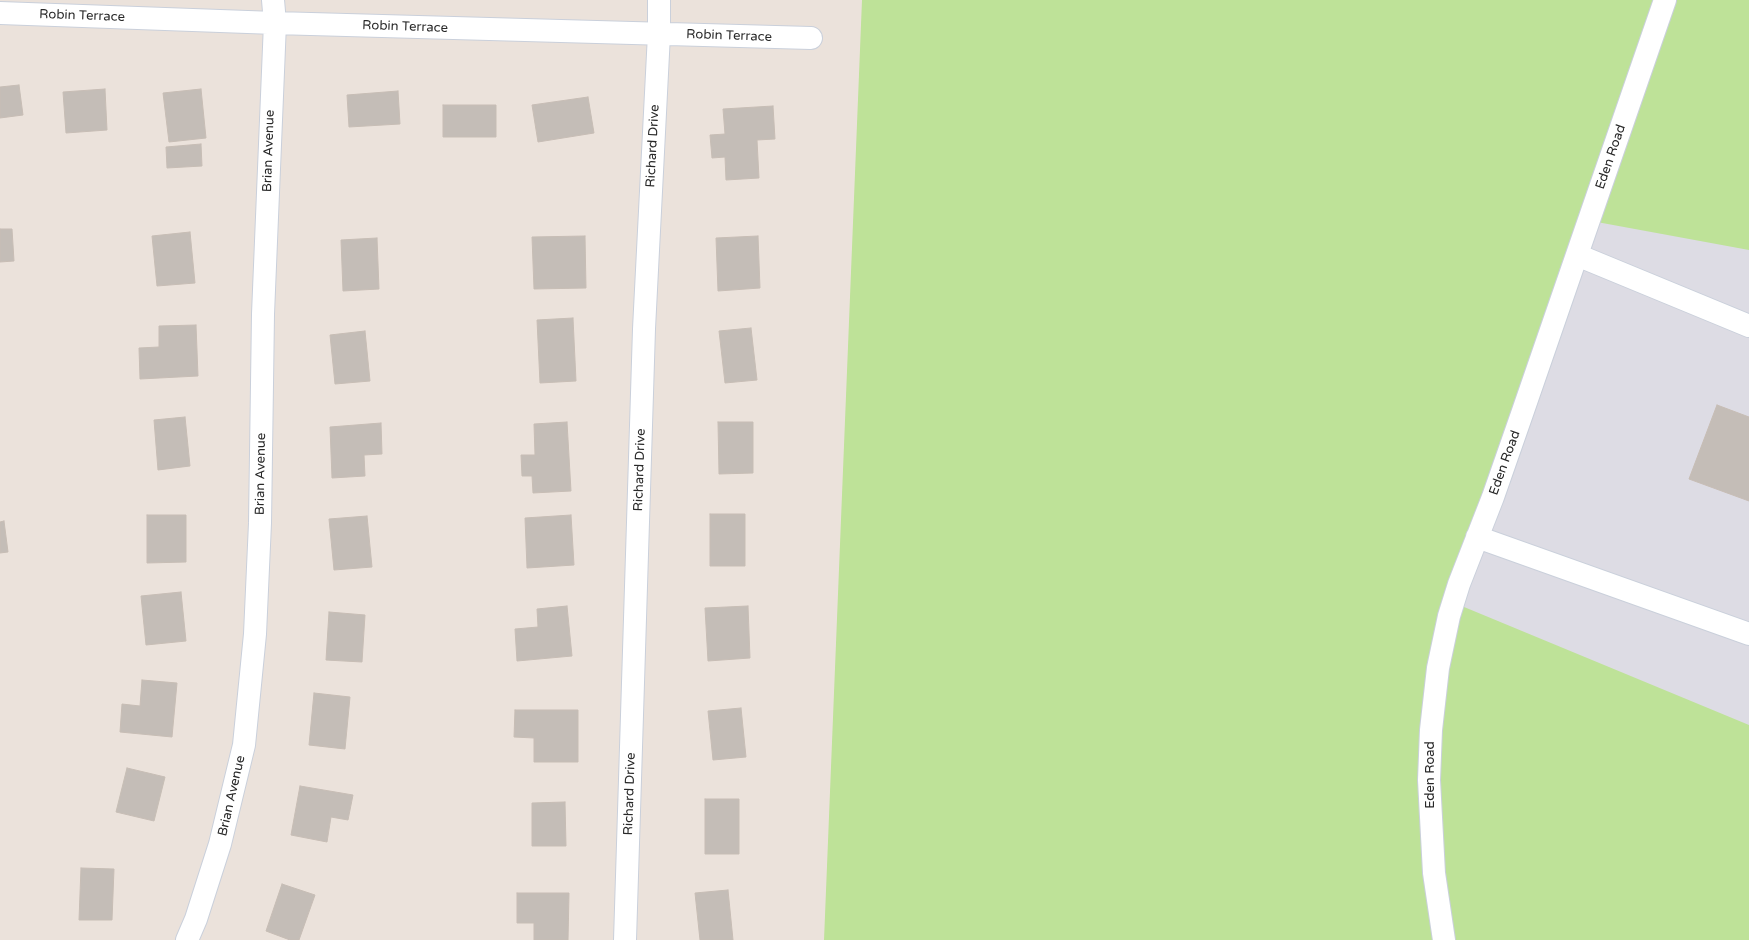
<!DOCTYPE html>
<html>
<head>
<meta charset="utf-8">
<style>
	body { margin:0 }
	canvas { display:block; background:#ebe2db }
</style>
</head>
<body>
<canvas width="1749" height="940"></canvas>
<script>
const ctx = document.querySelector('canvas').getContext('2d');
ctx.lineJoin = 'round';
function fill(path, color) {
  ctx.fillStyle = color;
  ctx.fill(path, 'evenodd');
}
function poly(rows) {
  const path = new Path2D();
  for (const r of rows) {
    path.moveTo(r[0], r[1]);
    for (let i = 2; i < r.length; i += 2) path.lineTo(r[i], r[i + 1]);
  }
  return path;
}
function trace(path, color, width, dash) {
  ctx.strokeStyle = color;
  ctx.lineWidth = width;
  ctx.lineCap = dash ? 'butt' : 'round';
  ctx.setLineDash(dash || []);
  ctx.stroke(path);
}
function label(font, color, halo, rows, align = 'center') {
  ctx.font = font + ' "Varela Round",sans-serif';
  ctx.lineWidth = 3;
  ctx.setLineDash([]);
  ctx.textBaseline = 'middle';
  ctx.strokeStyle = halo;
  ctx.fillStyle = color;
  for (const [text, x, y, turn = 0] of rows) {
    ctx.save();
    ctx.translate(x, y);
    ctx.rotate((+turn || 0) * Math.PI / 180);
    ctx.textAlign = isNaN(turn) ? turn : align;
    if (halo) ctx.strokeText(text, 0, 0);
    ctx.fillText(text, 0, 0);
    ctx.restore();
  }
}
fill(poly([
	[1626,0,1749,0,1749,940,1384,875]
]), '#dddce4');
fill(poly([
	[862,0,1749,0,1749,250,1586,220,1452,602,1749,725,1749,940,824,940]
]), '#bee298');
const building = poly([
	[19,85,23,115,0,118,0,87,19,85],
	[105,89,107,130,66,133,63,92,105,89],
	[201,89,206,138,169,142,163,93,201,89],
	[398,91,400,124,349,127,347,95,398,91],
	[588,97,594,133,538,142,532,105,588,97],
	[443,105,496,105,496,137,443,137,443,105],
	[773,106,775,139,757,140,759,178,726,180,725,157,712,158,710,135,725,134,723,109,773,106],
	[201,144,202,166,167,168,166,147,201,144],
	[0,229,12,229,14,261,0,262,0,229],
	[190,232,195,283,157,286,152,236,190,232],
	[585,236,586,288,534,289,532,237,585,236],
	[758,236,760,288,718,291,716,238,758,236],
	[377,238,379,289,343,291,341,240,377,238],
	[573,318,576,381,540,383,537,320,573,318],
	[196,325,198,376,140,379,139,348,159,347,159,326,196,325],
	[751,328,757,380,725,383,719,331,751,328],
	[365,331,370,381,335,384,330,335,365,331],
	[1717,405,1749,417,1749,501,1689,479,1717,405],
	[185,417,190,466,158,470,154,420,185,417],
	[567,422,571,491,533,493,532,476,522,476,521,455,535,455,534,424,567,422],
	[718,422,753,422,753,473,719,474,718,422],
	[381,423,382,454,364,455,365,476,332,478,330,427,381,423],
	[710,514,745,514,745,566,710,566,710,514],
	[147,515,186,515,186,562,147,563,147,515],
	[571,515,574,565,527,568,525,518,571,515],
	[367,516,372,567,334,570,329,519,367,516],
	[4,521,8,552,0,553,0,522,4,521],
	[181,592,186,641,146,645,141,596,181,592],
	[567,606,572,656,517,661,515,629,538,627,537,609,567,606],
	[748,606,750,658,708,661,705,608,748,606],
	[329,612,365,615,362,662,326,660,329,612],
	[142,680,177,683,172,737,120,732,122,704,140,706,142,680],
	[314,693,350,697,345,749,309,745,314,693],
	[741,708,746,757,713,760,708,711,741,708],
	[515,710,578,710,578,762,534,762,534,738,514,737,515,710],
	[127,768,165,777,154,821,116,812,127,768],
	[300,786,353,795,348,820,331,817,327,842,291,835,300,786],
	[705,799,739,799,739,854,705,854,705,799],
	[565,802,566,846,532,846,532,803,565,802],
	[81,868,114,869,112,920,79,920,81,868],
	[282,884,315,895,299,940,290,940,266,931,282,884],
	[728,890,733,940,700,940,695,893,728,890],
	[517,893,569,893,568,940,534,940,534,923,517,923,517,893]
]);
fill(building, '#c4bdb7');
trace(building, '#c7bdb5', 1);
const minor = poly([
	[0,13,275,23,811,38],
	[1577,255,1749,326],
	[1477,537,1749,634],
	[187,940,196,919,220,844,244,745,255,634,260,523,263,314,275,23,273,0],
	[625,940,644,329,659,34,659,0],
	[1444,940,1434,873,1429,780,1431,730,1438,668,1449,616,1459,584,1493,497,1523,411,1665,0]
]);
trace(minor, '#cad0db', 24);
trace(minor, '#fff', 22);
label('13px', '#292929', '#fff', [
	["Robin Terrace",82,16,2],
	["Robin Terrace",405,27,2],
	["Robin Terrace",729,36,2],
	["Richard Drive",653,146,-87],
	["Brian Avenue",269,151,-88],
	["Eden Road",1611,157,-71],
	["Eden Road",1505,463,-70],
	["Richard Drive",640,470,-88],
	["Brian Avenue",261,474,-89],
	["Eden Road",1431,775,-90],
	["Richard Drive",630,794,-88],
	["Brian Avenue",232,796,-77]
]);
</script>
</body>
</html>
